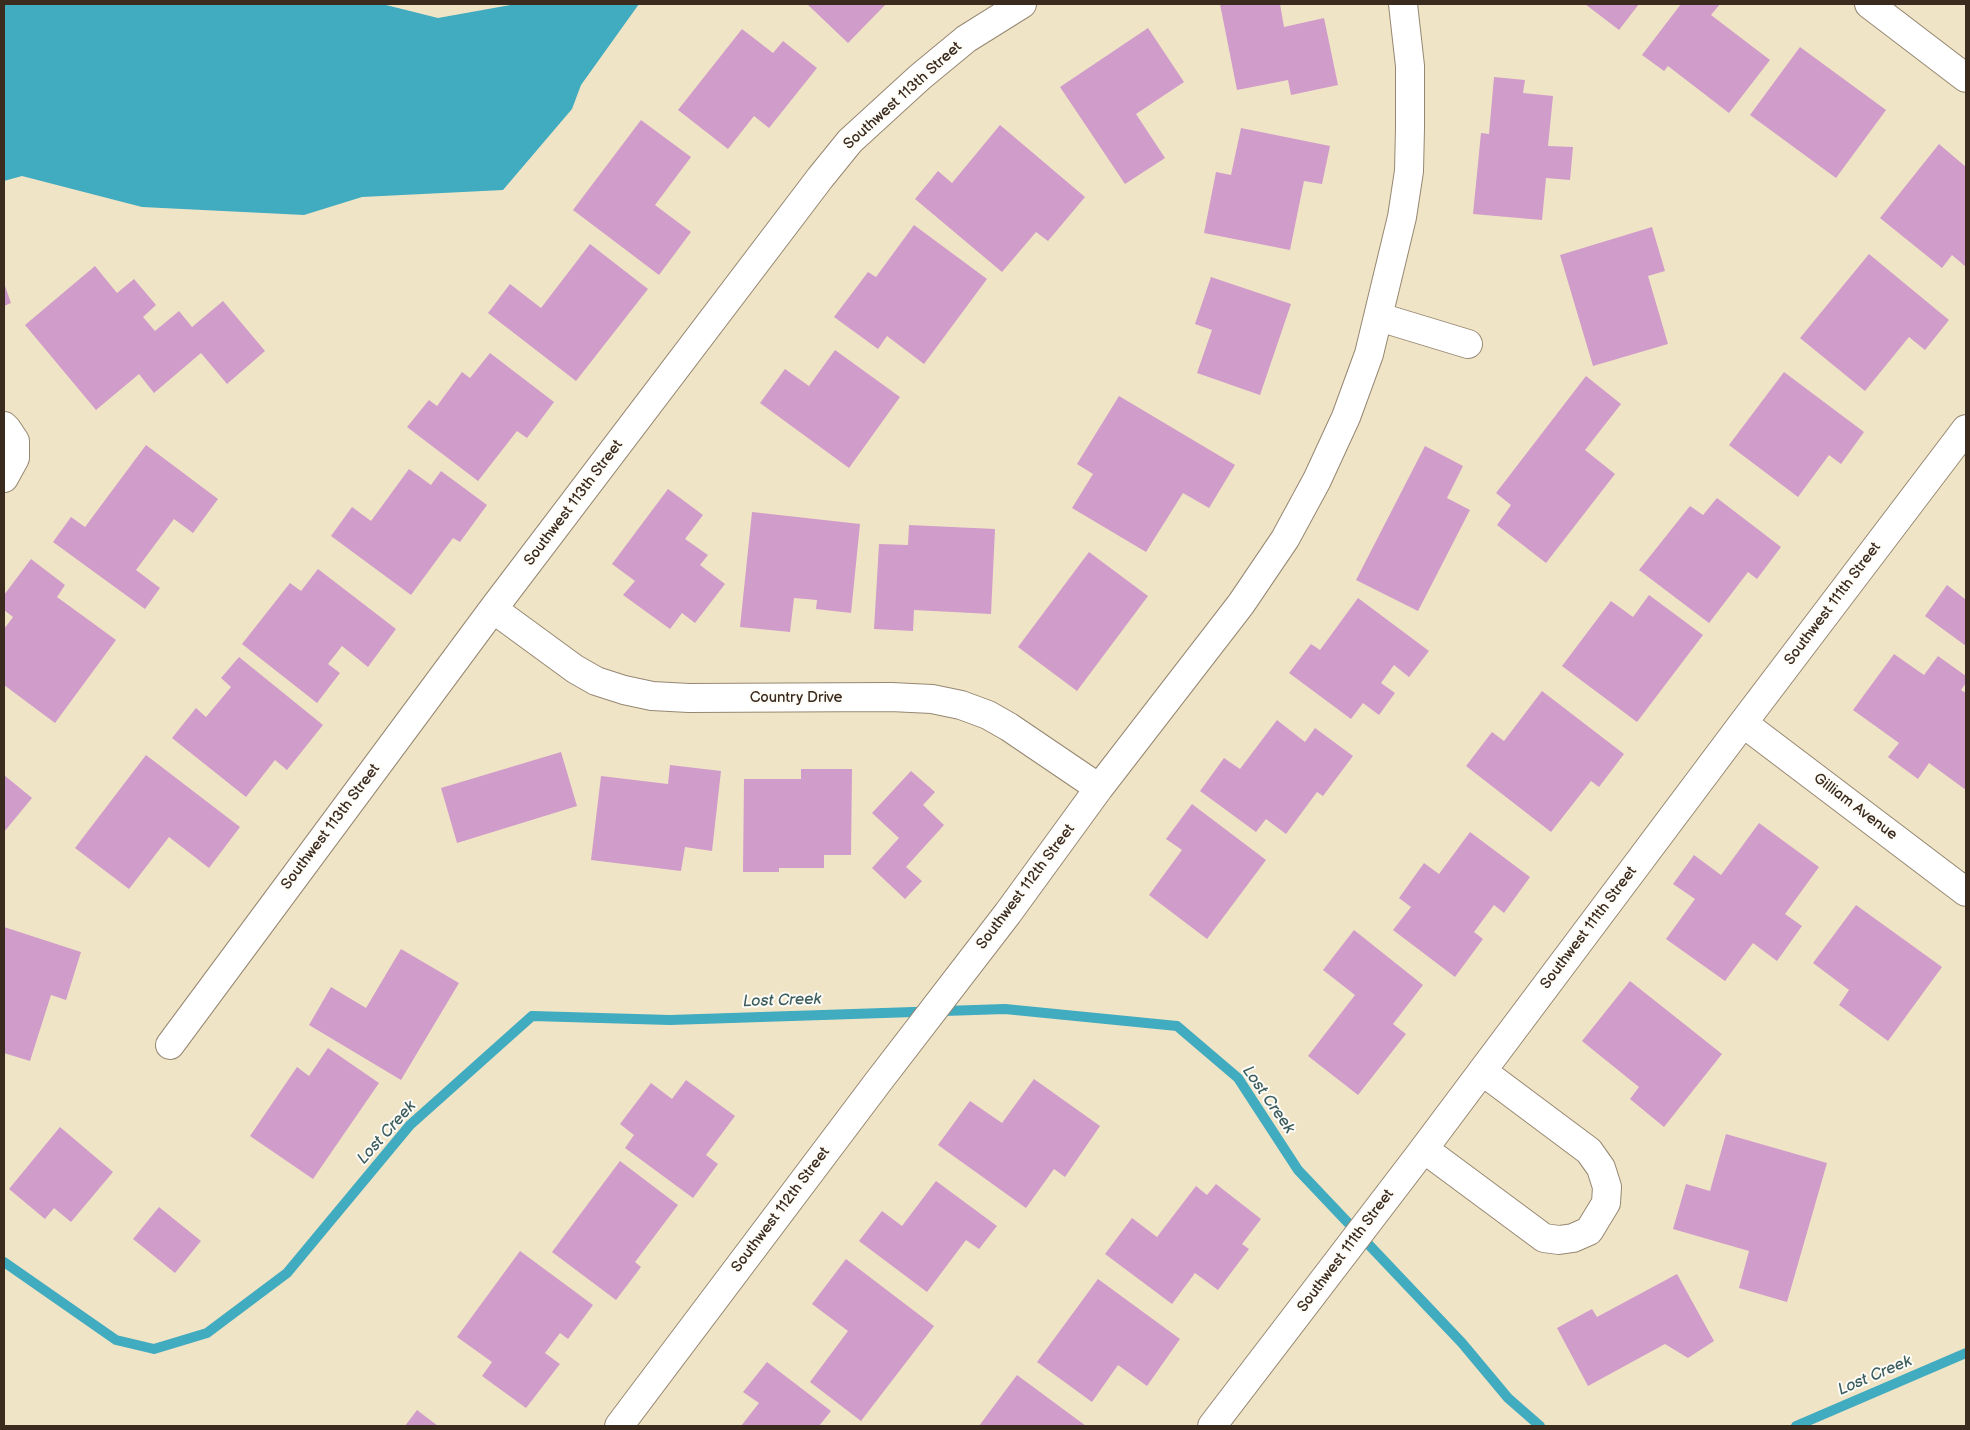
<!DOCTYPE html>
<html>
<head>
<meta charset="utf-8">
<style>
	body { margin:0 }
	#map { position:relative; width:1970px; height:1430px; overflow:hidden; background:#f0e4c6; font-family:"Balsamiq Sans",sans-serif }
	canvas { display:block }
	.frame { position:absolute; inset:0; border:5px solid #3b2a1e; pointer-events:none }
</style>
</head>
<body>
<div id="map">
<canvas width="1970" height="1430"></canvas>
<div class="frame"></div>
</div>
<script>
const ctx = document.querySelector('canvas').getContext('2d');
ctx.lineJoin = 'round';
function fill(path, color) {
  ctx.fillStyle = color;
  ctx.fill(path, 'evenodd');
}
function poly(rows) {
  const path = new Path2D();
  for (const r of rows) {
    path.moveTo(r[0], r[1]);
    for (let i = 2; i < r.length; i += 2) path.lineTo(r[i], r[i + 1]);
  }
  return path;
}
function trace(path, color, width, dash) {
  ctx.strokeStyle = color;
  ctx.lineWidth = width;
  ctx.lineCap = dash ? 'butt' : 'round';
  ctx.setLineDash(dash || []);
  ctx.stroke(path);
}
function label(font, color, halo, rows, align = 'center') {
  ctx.font = font + ' "Balsamiq Sans",sans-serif';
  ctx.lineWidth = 4;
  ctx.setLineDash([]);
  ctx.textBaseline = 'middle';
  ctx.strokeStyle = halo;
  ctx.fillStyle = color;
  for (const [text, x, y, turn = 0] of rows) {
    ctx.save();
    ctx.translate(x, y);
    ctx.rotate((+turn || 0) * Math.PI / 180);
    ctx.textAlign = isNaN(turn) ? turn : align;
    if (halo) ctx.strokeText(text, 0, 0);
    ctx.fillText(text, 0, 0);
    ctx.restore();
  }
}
fill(poly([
	[4,4,382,4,438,18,516,4,639,4,581,85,572,109,503,190,362,197,304,215,142,207,22,176,4,181]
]), '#41abc0');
trace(poly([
	[4,1262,116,1340,154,1349,207,1333,287,1273,410,1125,532,1016,670,1020,1005,1009,1177,1026,1238,1078,1298,1170,1462,1343,1508,1398,1540,1426],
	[1796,1426,1966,1353]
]), '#41abc0', 10);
fill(poly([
	[807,4,886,4,848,43],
	[1220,4,1280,4,1284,27,1324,18,1338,85,1291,95,1288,80,1237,90],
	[1585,4,1639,4,1619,30],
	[1681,4,1720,4,1711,15,1770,60,1729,113,1668,66,1664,71,1642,55],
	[1148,28,1184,82,1136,114,1165,158,1125,184,1060,87],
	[742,29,773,53,783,41,817,68,769,128,754,116,728,149,678,110],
	[1800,47,1886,110,1836,178,1750,115],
	[1494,77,1525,80,1523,93,1553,96,1548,146,1573,147,1570,180,1546,178,1542,220,1473,214,1481,133,1489,134],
	[641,120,691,157,655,205,691,232,659,275,573,210],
	[1000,125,1085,197,1048,241,1036,232,1002,272,915,199,938,171,952,183],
	[1241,128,1330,146,1322,184,1304,181,1290,250,1204,233,1216,172,1231,175],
	[1939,144,1966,167,1966,267,1952,255,1942,268,1880,218],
	[914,225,987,279,924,364,887,336,878,349,834,317,868,272,876,277],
	[1652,227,1665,271,1648,276,1668,344,1593,366,1560,255],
	[590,244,648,289,576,381,488,313,510,284,541,308],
	[1869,254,1949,320,1925,350,1909,337,1865,391,1800,338],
	[95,266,117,293,134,279,156,305,143,317,155,331,179,311,192,327,223,301,265,351,227,384,201,353,154,393,139,374,96,410,25,325],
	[1211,277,1291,304,1260,395,1197,373,1212,330,1195,324],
	[4,283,11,303,4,306],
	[835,350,900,397,849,468,760,403,785,369,809,386],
	[490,353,554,402,527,438,517,431,478,481,407,427,429,400,437,406,462,372,470,378],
	[1784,372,1864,432,1841,464,1829,455,1798,497,1729,445],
	[1586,376,1621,404,1585,450,1615,474,1546,563,1497,525,1511,505,1496,493],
	[1119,396,1235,465,1209,508,1183,493,1146,552,1072,508,1093,474,1077,464],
	[146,445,218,499,193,533,174,519,136,570,160,588,145,609,53,542,71,517,85,527],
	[1425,446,1463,466,1447,498,1470,510,1418,611,1356,580],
	[409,469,431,485,441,471,487,505,460,542,453,538,411,595,331,536,352,507,371,521],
	[668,489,703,515,685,539,708,555,700,565,725,584,695,623,682,613,670,629,623,595,635,581,612,564],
	[1717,498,1781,547,1757,579,1748,572,1709,623,1639,570,1690,506,1703,515],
	[752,512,860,524,851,613,816,609,817,600,794,598,790,632,740,627],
	[909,525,995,529,991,614,914,610,913,631,874,629,879,544,908,545],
	[1089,552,1148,596,1077,691,1018,647],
	[31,559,65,585,57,597,116,640,55,723,4,685,4,629,13,617,4,610,4,595],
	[318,569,396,629,368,667,342,646,328,664,340,673,317,703,242,644,290,583,301,591],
	[1947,585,1965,599,1966,598,1966,646,1925,616],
	[1649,595,1703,635,1637,722,1562,666,1611,601,1633,617],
	[1358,598,1429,651,1409,677,1394,665,1381,683,1395,693,1379,715,1363,703,1351,719,1289,673,1311,644,1320,650],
	[1894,654,1924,675,1938,656,1966,676,1966,683,1961,690,1966,693,1966,790,1929,763,1918,779,1888,757,1899,743,1853,710],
	[239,657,323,725,287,770,275,760,246,797,172,738,196,708,206,717,231,687,221,678],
	[1542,691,1624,754,1599,787,1591,781,1551,832,1466,766,1492,732,1504,741],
	[1277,720,1305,742,1315,728,1353,756,1323,796,1317,792,1286,834,1266,819,1256,832,1200,791,1224,758,1240,769],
	[561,752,577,806,457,843,441,788],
	[146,755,240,827,209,868,169,837,129,889,75,848],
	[670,765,721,771,712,851,685,847,681,871,591,860,601,776,668,784],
	[801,769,852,769,851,855,824,855,824,868,779,868,779,872,743,872,744,779,801,779],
	[911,771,935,792,923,805,944,825,906,867,922,881,905,899,872,868,899,838,872,813],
	[4,775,32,798,4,832],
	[1192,804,1266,860,1207,939,1149,895,1182,850,1166,839],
	[1759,823,1819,867,1785,914,1802,926,1777,961,1753,943,1725,981,1666,939,1695,899,1673,884,1694,855,1721,875],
	[1470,832,1530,877,1504,913,1494,905,1474,932,1483,939,1455,977,1393,930,1411,907,1399,898,1424,863,1439,874],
	[1856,905,1942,967,1888,1041,1839,1005,1849,990,1813,963],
	[4,927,81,952,66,1000,51,995,30,1061,4,1053],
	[1354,930,1423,985,1393,1024,1406,1034,1358,1095,1308,1056,1355,995,1323,970],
	[401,949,459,983,401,1080,309,1025,331,987,366,1008],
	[1630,981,1722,1054,1664,1127,1630,1099,1639,1087,1582,1041],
	[328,1048,379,1083,313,1179,250,1136,297,1067,309,1076],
	[1034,1079,1100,1126,1065,1177,1054,1169,1026,1208,938,1145,970,1101,1002,1123],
	[686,1080,735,1116,706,1155,718,1164,693,1198,625,1148,634,1135,620,1124,651,1083,672,1099],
	[60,1127,113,1172,71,1222,54,1208,45,1219,9,1189],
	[1726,1134,1827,1163,1787,1302,1739,1288,1749,1251,1673,1229,1686,1184,1710,1191],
	[620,1161,678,1205,635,1262,641,1267,616,1300,552,1252],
	[936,1181,997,1226,979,1249,966,1240,927,1292,859,1241,882,1211,902,1226],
	[1216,1184,1261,1219,1242,1244,1249,1249,1218,1290,1195,1273,1172,1304,1105,1254,1132,1218,1157,1237,1196,1186,1207,1195],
	[159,1207,201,1241,175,1273,133,1239],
	[520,1251,593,1305,568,1339,560,1333,545,1353,560,1364,526,1408,482,1376,492,1362,457,1337],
	[846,1259,934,1326,861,1421,810,1382,848,1331,812,1304],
	[1677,1274,1714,1341,1688,1358,1665,1344,1588,1386,1557,1328,1592,1309,1597,1317],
	[1098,1279,1180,1339,1147,1386,1118,1365,1092,1402,1037,1362],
	[767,1362,831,1411,819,1426,741,1426,759,1403,743,1392],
	[1017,1375,1086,1426,979,1426],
	[417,1410,438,1426,405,1426]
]), '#d09cca');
const street = poly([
	[1869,4,1966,78],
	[1379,317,1468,344],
	[4,426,7,429,15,441,15,458,4,478],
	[493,609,575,669,596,681,624,690,652,696,689,698,891,697,932,699,961,705,988,715,1009,727,1099,788],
	[1743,723,1966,892],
	[170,1045,493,609,820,178,850,141,920,77,966,39,1022,4],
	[1424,1149,1544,1238,1559,1240,1573,1238,1589,1231,1606,1203,1607,1187,1601,1168,1589,1151,1482,1071],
	[619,1426,878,1082,1008,913,1099,788,1241,604,1285,539,1317,480,1346,417,1369,354,1402,217,1409,171,1410,128,1410,66,1403,4],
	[1212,1426,1420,1154,1743,723,1966,429]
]);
trace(street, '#968772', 30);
trace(street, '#fff', 28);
label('15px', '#3b2a1e', '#fdfcf7', [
	["Southwest 113th Street",903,96,-42],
	["Southwest 113th Street",574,503,-53],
	["Southwest 111th Street",1833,604,-53],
	["Country Drive",796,698],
	["Gilliam Avenue",1855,807,37],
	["Southwest 113th Street",331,827,-53],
	["Southwest 112th Street",1026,887,-53],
	["Southwest 111th Street",1589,928,-53],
	["Southwest 112th Street",781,1210,-53],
	["Southwest 111th Street",1346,1251,-53]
]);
label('italic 16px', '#3d5e5f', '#fdfcf7', [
	["Lost Creek",782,1001,-2],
	["Lost Creek",1268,1100,55],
	["Lost Creek",387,1133,-48],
	["Lost Creek",1875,1376,-23]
]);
</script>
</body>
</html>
